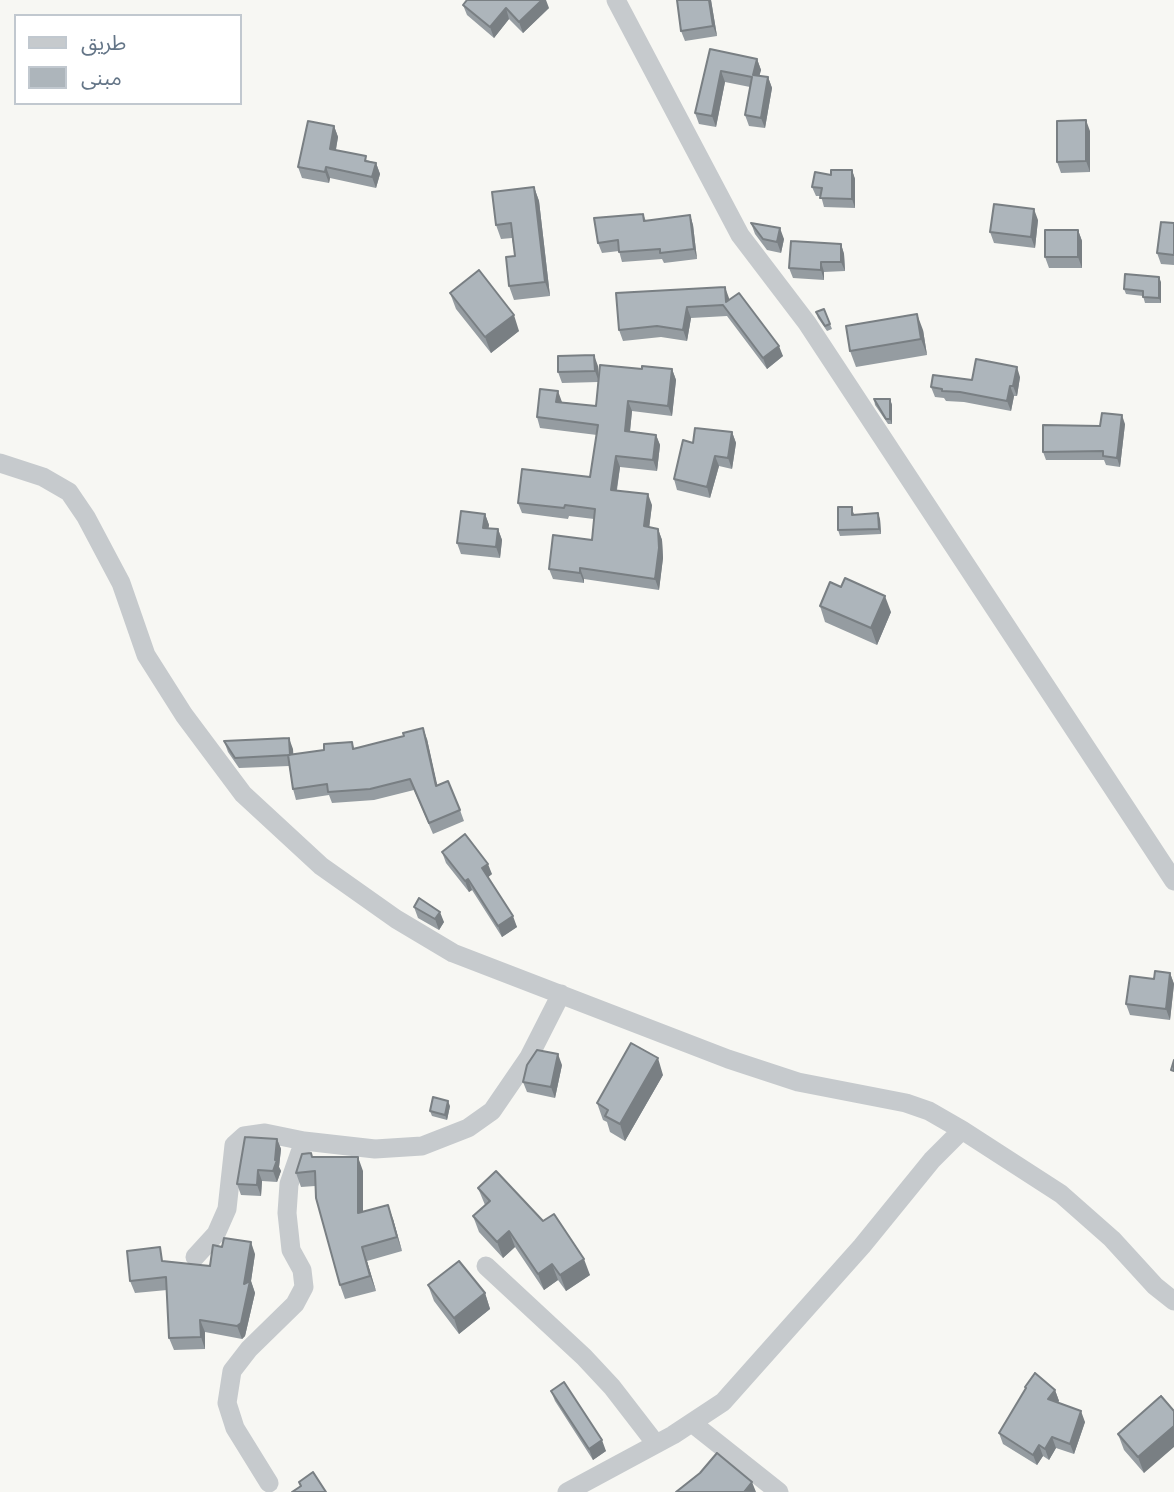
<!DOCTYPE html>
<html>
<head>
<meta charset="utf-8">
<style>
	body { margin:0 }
	#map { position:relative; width:1174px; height:1492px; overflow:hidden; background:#f7f7f3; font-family:"Roboto Condensed","Noto Sans Arabic",sans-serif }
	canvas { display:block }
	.legend { position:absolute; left:14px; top:14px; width:228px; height:91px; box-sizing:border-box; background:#fff; border:2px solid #c1c8cf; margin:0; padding:9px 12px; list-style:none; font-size:21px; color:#647587 }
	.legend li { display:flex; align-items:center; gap:14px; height:35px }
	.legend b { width:35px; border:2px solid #c1c8cf }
</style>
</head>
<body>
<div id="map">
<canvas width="1174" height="1492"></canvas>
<ul class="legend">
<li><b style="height:9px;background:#c6cacd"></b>طريق</li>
<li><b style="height:19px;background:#adb5bb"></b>مبنى</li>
</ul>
</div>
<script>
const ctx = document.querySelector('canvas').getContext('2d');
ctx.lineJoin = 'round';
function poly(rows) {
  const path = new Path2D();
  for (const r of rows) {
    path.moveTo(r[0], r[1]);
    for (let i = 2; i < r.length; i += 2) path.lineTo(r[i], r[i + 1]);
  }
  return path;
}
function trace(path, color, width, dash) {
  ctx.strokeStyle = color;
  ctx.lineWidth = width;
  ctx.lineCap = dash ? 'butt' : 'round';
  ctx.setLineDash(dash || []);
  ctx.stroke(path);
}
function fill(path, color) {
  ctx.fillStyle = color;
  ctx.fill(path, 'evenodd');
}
trace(poly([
	[616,0,740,235,807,323,1174,881],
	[0,463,43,477,69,492,86,517,121,583,146,655,184,715,243,794,321,866,396,919,453,953,728,1059,798,1082,906,1103,929,1111,962,1130],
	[195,1257,216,1234,227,1209,234,1145,244,1136,265,1133,304,1141],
	[486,1266,584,1357,612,1387,656,1444],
	[692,1423,779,1492],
	[269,1483,235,1428,227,1403,232,1371,249,1349,295,1304,304,1287,302,1270,291,1250,287,1213,289,1184,304,1141,375,1149,422,1146,468,1128,492,1111,529,1057,561,994],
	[567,1492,673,1435,723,1402,862,1246,932,1160,962,1130,1061,1194,1112,1239,1155,1286,1174,1301]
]), '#c6cacd', 19);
fill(poly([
	[711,0,717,36,685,41,681,31],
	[463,5,549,8,523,33,509,19,494,38,467,15],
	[710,49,757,59,761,70,759,76,768,77,772,88,765,128,749,126,745,115,750,87,725,82,716,127,699,124,695,113],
	[334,126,338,137,336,150,376,163,380,174,376,188,330,178,329,183,302,178,298,167],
	[1090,131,1090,172,1061,173,1057,162],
	[852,170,855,179,855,208,824,207,821,196,816,196,812,187,831,175],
	[534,187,539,201,550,296,514,300,509,286,515,256,512,238,501,239,496,225],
	[643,214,646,221,690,215,693,225,697,259,664,263,662,259,622,262,619,251,602,253,598,243],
	[1038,220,1035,248,994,243,990,232],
	[751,223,784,239,781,253,767,250,755,234],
	[1174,223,1174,265,1161,264,1157,253],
	[1078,230,1082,241,1082,268,1049,268,1045,257],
	[841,244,844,254,845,271,824,272,824,280,793,278,789,268],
	[1161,282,1161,303,1145,303,1143,296,1126,294,1124,289],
	[450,293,519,331,491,353,456,309],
	[616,293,729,298,729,300,783,356,767,369,727,316,691,318,687,341,661,337,623,341,619,330],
	[824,309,832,329,827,331,818,318,816,312],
	[923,330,927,355,856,367,850,351],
	[598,366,599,379,642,369,672,369,676,380,672,416,632,411,630,431,656,435,660,445,657,471,620,467,617,490,652,505,649,527,658,529,662,540,663,558,659,590,584,579,584,583,553,579,549,569,592,540,594,519,569,516,568,519,522,513,518,503,590,477,597,435,540,428,537,417,562,402,596,406,598,382,562,383,558,372],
	[1020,377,1017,396,1014,396,1011,411,964,402,946,401,944,398,935,397,931,387,972,380],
	[874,399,890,399,892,405,892,424,888,424,875,405],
	[1125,424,1120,467,1106,465,1104,460,1046,460,1043,452,1100,426],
	[732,432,736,443,732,469,719,466,710,498,677,490,674,479,693,443],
	[854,512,854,515,880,519,881,534,840,536,838,530],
	[485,514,489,525,488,528,498,529,502,540,500,558,461,554,457,543],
	[820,606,891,612,877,645,825,622],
	[427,739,437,786,460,810,464,821,433,834,414,790,374,800,332,803,329,795,296,800,293,789,289,766,239,768,228,752,224,741,293,749,293,755,324,750,352,742,354,748],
	[442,852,492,874,488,877,517,927,502,937,472,890,469,892,446,863],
	[414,907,444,922,439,930,418,918],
	[1170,973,1174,984,1170,1020,1130,1015,1126,1004,1154,979],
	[562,1065,555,1098,527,1092,523,1082],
	[663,1075,625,1141,610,1132,607,1122,603,1120,597,1103],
	[450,1106,447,1120,432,1116,430,1111],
	[277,1139,281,1149,279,1167,281,1171,277,1182,262,1181,261,1196,241,1195,237,1184],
	[313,1157,363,1171,363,1211,393,1219,402,1251,367,1261,376,1291,345,1299,340,1285,315,1186,301,1187,296,1173],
	[478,1188,590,1275,566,1291,558,1280,544,1290,515,1247,503,1258,479,1232,473,1216,485,1205],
	[255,1254,251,1281,255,1293,245,1336,242,1339,205,1332,205,1349,174,1350,169,1338,167,1290,135,1293,130,1281,165,1261,210,1266],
	[428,1285,485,1293,490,1309,459,1334,434,1301],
	[1025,1387,1055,1390,1059,1401,1058,1402,1085,1422,1074,1454,1056,1448,1049,1460,1043,1456,1037,1465,1003,1444,999,1433,1026,1390],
	[551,1391,606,1451,593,1460,555,1401],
	[1161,1396,1144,1473,1124,1450,1118,1434]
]), '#959ca1');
fill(poly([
	[542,0,546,0,549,8,523,33,519,22],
	[709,0,711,0,717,36,713,26],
	[506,8,509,19,494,38,490,27],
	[757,59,761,70,757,85,753,75],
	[721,71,725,82,716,127,712,116],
	[768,77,772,88,765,128,761,118],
	[1086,120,1090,131,1090,172,1086,161],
	[334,126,338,137,334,159,330,149],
	[376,163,380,174,376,188,372,177],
	[326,167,330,178,329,183,325,172],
	[852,170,855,179,855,208,852,199],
	[534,187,539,201,550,296,545,282],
	[1034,209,1038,220,1035,248,1031,237],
	[690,215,693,225,697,259,694,249],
	[780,228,784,239,781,253,777,242],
	[1078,230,1082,241,1082,268,1078,257],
	[841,244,844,254,845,271,841,262],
	[821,262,824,272,824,280,821,270],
	[1159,277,1161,282,1161,303,1159,298],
	[725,287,729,298,730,313,726,302],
	[687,307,691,318,687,341,683,330],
	[917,314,923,330,927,355,921,339],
	[514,315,519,331,491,353,485,337],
	[779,346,783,356,767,369,763,358],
	[594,355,598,366,599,382,595,371],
	[1017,367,1020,377,1017,396,1013,386],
	[672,369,676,380,672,416,668,406],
	[1010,386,1014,396,1011,411,1007,401],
	[558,391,562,402,556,402],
	[890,399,892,405,892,424,890,419],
	[628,401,632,411,629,441,625,431],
	[1122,415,1125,424,1120,467,1117,458],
	[732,432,736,443,732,469,728,458],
	[656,435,660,445,657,471,653,460],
	[616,456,620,467,615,500,611,490],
	[715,456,719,466,710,498,707,487],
	[648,494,652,505,648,537,644,526],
	[878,513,880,519,881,534,879,529],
	[485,514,489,525,487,538,483,528],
	[498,529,502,540,500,558,496,547],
	[658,529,662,540,663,558,659,590,655,579],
	[580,568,584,579,584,583,580,573],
	[885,596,891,612,877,645,871,628],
	[423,728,427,739,440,797,436,786],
	[289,738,293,749,294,765,290,755],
	[488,864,492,874,486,879,482,868],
	[468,879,472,890,469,892,465,881],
	[440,912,444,922,439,930,435,919],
	[513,916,517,927,502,937,498,926],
	[1170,973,1174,984,1170,1020,1166,1009],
	[558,1054,562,1065,555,1098,551,1087],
	[658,1058,663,1075,625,1141,620,1124],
	[448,1101,450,1106,447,1120,445,1115],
	[277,1139,281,1149,279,1167,281,1171,277,1182,273,1171],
	[358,1157,363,1171,363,1227,358,1213],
	[258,1170,262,1181,261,1196,257,1185],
	[388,1205,393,1219,402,1251,397,1237],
	[509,1231,515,1247,503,1258,497,1242],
	[251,1242,255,1254,251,1281,255,1293,245,1336,242,1339,237,1326],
	[362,1247,367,1261,376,1291,370,1276],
	[584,1259,590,1275,566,1291,560,1275],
	[552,1264,558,1280,544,1290,538,1274],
	[485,1293,490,1309,459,1334,454,1318],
	[200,1320,205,1332,205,1349,201,1337],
	[1055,1390,1059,1401,1052,1409,1048,1399],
	[1081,1411,1085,1422,1074,1454,1070,1444],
	[1174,1426,1174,1447,1144,1473,1138,1457],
	[1052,1437,1056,1448,1049,1460,1045,1449],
	[602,1440,606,1451,593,1460,589,1449],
	[1039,1445,1043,1456,1037,1465,1033,1455],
	[752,1482,756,1492,744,1492]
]), '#797f83');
const building = poly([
	[467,0,542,0,519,22,506,8,490,27,463,5,467,0],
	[677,0,709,0,713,26,681,31,677,0],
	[710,49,757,59,753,75,768,77,761,118,745,115,752,77,721,71,712,116,695,113,710,49],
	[1086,120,1086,161,1057,162,1057,121,1086,120],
	[308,121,334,126,330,149,366,156,365,161,376,163,372,177,326,167,325,172,298,167,308,121],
	[831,170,852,170,852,199,820,198,822,188,812,187,815,172,831,175,831,170],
	[534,187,545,282,509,286,506,257,515,256,511,223,496,225,492,192,534,187],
	[994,204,1034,209,1031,237,990,232,994,204],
	[643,214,644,221,690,215,694,249,660,253,660,249,619,252,618,240,598,243,594,218,643,214],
	[1161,222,1174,223,1174,255,1157,253,1161,222],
	[751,223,780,228,777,242,763,239,751,223],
	[1045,230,1078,230,1078,257,1045,257,1045,230],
	[791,241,841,244,841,262,821,262,821,270,789,268,791,241],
	[479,270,514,315,485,337,450,293,479,270],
	[1125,274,1159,277,1159,298,1143,297,1143,291,1124,289,1125,274],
	[725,287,726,302,739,293,779,346,763,358,723,305,687,307,683,330,657,326,619,330,616,293,725,287],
	[824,309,830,324,825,326,816,312,824,309],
	[917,314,921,339,850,351,846,326,917,314],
	[594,355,595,371,558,372,558,356,594,355],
	[976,359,1017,367,1013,386,1010,386,1007,401,960,392,942,391,942,389,931,387,933,375,972,380,976,359],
	[600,365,642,369,642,366,672,369,668,406,628,401,625,431,656,435,653,460,616,456,611,490,648,494,644,526,658,529,659,548,655,579,580,568,580,573,549,569,553,535,592,540,595,509,565,505,564,508,518,503,522,469,590,477,598,425,537,417,540,389,558,391,556,402,596,406,600,365],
	[874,399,890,399,890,419,886,419,874,399],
	[1102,413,1122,415,1117,458,1103,456,1103,451,1043,452,1043,425,1100,426,1102,413],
	[695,428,732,432,728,458,715,456,707,487,674,479,683,440,693,443,695,428],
	[838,507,852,507,852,515,878,513,879,529,838,530,838,507],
	[461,511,485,514,483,528,498,529,496,547,457,543,461,511],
	[845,578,885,596,871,628,820,606,830,582,841,587,845,578],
	[423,728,436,786,448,781,460,810,429,823,410,779,370,789,328,792,327,784,293,789,288,755,324,750,324,744,352,742,353,749,404,736,403,733,423,728],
	[289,738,290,755,235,758,224,741,289,738],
	[465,834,488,864,482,868,513,916,498,926,468,879,465,881,442,852,465,834],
	[419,898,440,912,435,919,414,907,419,898],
	[1155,971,1170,973,1166,1009,1126,1004,1130,976,1154,979,1155,971],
	[631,1043,658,1058,620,1124,605,1116,608,1110,597,1103,631,1043],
	[537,1050,558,1054,551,1087,523,1082,527,1065,537,1050],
	[1174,1060,1174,1071,1171,1070,1174,1060],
	[433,1097,448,1101,445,1115,430,1111,433,1097],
	[245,1137,277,1139,275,1160,277,1160,273,1171,258,1170,257,1185,237,1184,245,1137],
	[311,1153,312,1157,358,1157,358,1213,388,1205,397,1237,362,1247,370,1276,340,1285,316,1198,315,1171,296,1173,302,1154,311,1153],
	[496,1171,543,1221,554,1214,584,1259,560,1275,552,1264,538,1274,509,1231,497,1242,473,1216,490,1201,478,1188,496,1171],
	[224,1238,251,1242,244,1284,250,1281,241,1323,237,1326,200,1320,201,1337,169,1338,166,1277,130,1281,127,1251,160,1247,162,1261,210,1266,213,1245,222,1247,224,1238],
	[459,1261,485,1293,454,1318,428,1285,459,1261],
	[1035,1373,1055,1390,1048,1399,1081,1411,1070,1444,1052,1437,1045,1449,1039,1445,1033,1455,999,1433,1026,1388,1025,1387,1035,1373],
	[564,1382,602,1440,589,1449,551,1391,564,1382],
	[1161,1396,1174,1411,1174,1426,1138,1457,1118,1434,1161,1396],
	[717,1453,752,1482,744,1492,676,1492,700,1473,717,1453],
	[313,1472,326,1492,292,1492,301,1486,299,1482,313,1472]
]);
fill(building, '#adb5bb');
trace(building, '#797f83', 2);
</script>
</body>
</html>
